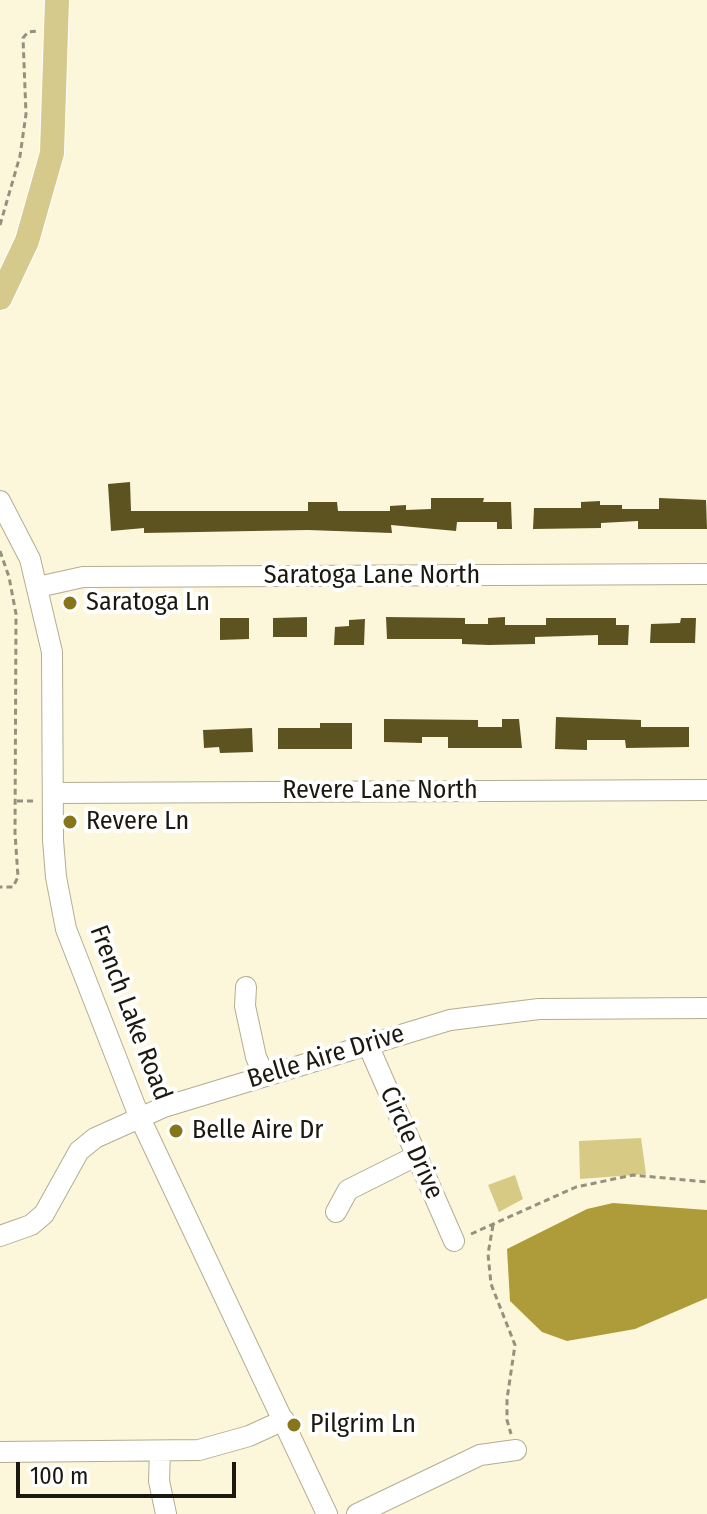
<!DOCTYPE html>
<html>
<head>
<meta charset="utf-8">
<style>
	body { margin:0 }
	#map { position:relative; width:707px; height:1514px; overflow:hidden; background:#fcf7db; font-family:"Fira Sans Condensed",sans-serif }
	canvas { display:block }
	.scale { position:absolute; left:16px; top:1462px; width:220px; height:36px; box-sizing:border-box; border:4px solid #1b190f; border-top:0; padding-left:10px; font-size:24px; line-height:28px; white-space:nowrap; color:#1b190f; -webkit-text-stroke:6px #fff; paint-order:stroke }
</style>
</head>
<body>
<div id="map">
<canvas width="707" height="1514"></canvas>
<div class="scale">100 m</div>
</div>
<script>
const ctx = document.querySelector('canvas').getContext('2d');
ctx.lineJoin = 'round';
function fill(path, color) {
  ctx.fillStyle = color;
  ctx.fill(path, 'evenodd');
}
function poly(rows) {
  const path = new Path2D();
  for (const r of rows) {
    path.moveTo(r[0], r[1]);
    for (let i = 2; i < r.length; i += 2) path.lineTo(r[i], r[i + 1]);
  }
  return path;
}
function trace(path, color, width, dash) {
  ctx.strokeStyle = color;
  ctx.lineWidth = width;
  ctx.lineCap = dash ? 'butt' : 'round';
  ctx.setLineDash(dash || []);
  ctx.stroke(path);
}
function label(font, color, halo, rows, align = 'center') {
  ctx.font = font + ' "Fira Sans Condensed",sans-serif';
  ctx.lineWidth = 8;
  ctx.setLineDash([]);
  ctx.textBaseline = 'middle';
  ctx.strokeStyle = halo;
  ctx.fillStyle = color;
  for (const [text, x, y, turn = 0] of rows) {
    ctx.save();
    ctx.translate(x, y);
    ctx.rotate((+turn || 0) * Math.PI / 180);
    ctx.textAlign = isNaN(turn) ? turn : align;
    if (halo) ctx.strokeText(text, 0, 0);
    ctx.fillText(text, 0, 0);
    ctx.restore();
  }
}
fill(poly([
	[641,1138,646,1174,580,1179,579,1141],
	[515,1175,523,1199,499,1212,488,1185]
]), '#d7ca84');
fill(poly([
	[613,1203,707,1210,707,1298,635,1329,567,1341,542,1332,510,1301,507,1249,587,1209]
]), '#ae9c3b');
fill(poly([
	[130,482,131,511,308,511,308,502,337,502,338,511,390,511,390,506,406,505,406,510,431,509,431,498,484,498,483,502,511,502,512,529,497,529,497,522,457,522,456,531,391,525,392,533,308,530,144,533,144,528,111,531,108,484],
	[659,498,706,500,707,529,638,529,638,521,601,523,601,528,533,529,534,508,581,508,581,502,600,501,600,505,622,505,622,509,659,509],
	[307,617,307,637,273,637,273,618],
	[386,617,465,618,465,624,488,624,488,618,505,617,505,625,546,625,546,618,616,618,616,625,629,625,628,645,598,645,598,635,535,637,535,644,489,645,462,644,462,639,387,639],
	[220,618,249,618,249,639,220,640],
	[681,618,696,618,695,643,650,643,651,624,680,623],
	[365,619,364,645,334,645,335,627,349,626,349,620],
	[556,717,641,720,641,727,689,727,689,747,626,748,625,740,587,740,587,750,555,749],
	[384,719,478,720,478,727,502,727,502,719,519,719,522,748,448,748,448,737,422,737,422,743,384,742],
	[320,723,352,723,352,749,278,749,278,728,320,728],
	[252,728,253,752,220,753,219,747,204,748,203,730]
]), '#5d5320');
const minor = poly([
	[0,501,30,559,52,652,53,840,56,877,66,929,139,1116,327,1514],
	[38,587,83,577,707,574],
	[54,793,707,790],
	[246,987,245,1006,256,1057,264,1075],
	[368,1045,454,1241],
	[336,1212,348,1190,416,1156],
	[0,1236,31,1225,44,1214,79,1151,95,1138,164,1107,450,1020,539,1009,707,1008],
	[160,1451,159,1481,166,1514],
	[0,1452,199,1450,249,1436,284,1420],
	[357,1514,480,1455,516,1450]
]);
const major = poly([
	[0,298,27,241,52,153,57,0]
]);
trace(minor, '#b2ad93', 22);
trace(major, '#fff', 26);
trace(poly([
	[0,225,20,156,26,114,23,38,28,32,38,31],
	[0,551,9,577,16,614,15,833,18,877,13,887,0,887],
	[17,801,37,801],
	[493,1225,488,1254,491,1284,515,1345,507,1399,507,1420,511,1434],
	[471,1234,576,1187,633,1175,707,1182]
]), '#95917e', 3, [6, 4]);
trace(minor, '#fff', 20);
trace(major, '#d5ca8b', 24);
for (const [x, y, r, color] of [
	[70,603,8,"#877619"],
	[70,822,8,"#877619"],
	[176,1131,8,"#877619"],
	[294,1425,8,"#877619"]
]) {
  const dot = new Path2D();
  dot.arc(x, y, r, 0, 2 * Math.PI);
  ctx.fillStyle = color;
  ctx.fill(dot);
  trace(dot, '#fff', 3);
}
label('26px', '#1b190f', '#fff', [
	["Saratoga Lane North",372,576],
	["Revere Lane North",380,791],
	["French Lake Road",130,1013,69],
	["Belle Aire Drive",326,1057,-17],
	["Circle Drive",411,1143,66]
]);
label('26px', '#1b190f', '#fff', [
	["Saratoga Ln",86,603],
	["Revere Ln",86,822],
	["Belle Aire Dr",192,1131],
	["Pilgrim Ln",310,1425]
], 'left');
</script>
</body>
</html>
